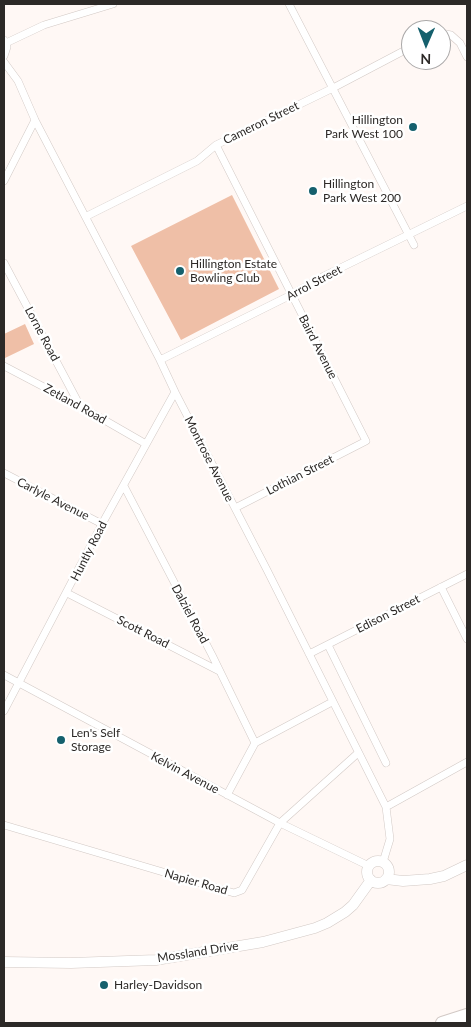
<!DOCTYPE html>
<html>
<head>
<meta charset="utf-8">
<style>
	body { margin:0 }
	#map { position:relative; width:471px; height:1027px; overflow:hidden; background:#fff8f5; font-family:Lato,sans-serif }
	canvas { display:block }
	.frame { position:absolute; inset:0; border:5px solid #2c2927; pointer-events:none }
	.north { position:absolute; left:401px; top:20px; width:50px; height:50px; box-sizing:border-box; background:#fff; border:1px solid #aba9a9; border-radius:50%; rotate:181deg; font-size:14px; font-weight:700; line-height:20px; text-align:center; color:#2c2927 }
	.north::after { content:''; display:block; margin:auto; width:18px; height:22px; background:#15606d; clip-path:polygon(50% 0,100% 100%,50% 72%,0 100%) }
</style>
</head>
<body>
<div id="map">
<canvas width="471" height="1027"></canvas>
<div class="frame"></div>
<div class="north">N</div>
</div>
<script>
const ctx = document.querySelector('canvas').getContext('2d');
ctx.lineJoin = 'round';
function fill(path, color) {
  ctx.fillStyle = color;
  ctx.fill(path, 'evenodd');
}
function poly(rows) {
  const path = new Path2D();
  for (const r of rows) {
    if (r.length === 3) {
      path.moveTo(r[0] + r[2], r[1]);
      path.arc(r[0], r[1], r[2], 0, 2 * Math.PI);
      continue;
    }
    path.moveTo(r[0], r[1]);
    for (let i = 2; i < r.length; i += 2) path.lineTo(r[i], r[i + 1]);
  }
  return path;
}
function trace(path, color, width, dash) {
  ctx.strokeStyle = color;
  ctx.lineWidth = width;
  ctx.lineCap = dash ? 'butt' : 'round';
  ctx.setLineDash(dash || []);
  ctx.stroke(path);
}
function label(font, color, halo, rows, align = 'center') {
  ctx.font = font + ' Lato,sans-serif';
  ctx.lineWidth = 5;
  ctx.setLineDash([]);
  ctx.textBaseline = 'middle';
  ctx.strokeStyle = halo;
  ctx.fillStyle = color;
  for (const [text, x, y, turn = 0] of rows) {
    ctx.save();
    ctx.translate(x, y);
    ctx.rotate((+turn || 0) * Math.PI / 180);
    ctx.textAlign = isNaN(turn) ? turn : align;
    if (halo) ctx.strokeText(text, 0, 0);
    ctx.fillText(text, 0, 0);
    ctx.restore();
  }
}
fill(poly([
	[232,195,279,289,181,340,131,246],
	[25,324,34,344,5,358,4,334]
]), '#efbfa7');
const street = poly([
	[289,4,414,245],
	[441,33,451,35,460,43,467,57],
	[6,43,44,25,113,4],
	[4,56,7,47,4,40],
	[4,62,18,81,35,120,160,360,175,392,267,570,386,807,390,839,383,862],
	[216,145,366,441,235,508],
	[4,181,35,120],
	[87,216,197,161,216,145,333,88,411,47],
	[4,263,80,406],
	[160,360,291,295,324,276,467,206],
	[4,366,80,406,146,444],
	[4,473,102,524],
	[124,486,212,655,255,743],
	[441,587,467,639],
	[67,593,219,671],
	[328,645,386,763],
	[309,654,467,574],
	[4,675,280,823,369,866],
	[4,711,102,524,175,392],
	[227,795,255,743,332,702],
	[386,807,467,762],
	[4,825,234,893,242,890,280,823,358,753]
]);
const secondary = poly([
	[378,872,11],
	[386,879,403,881,430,879,444,876,467,865],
	[4,962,71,963,156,960,263,942,315,928,327,923,345,912,353,905,371,880]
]);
const highway = poly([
	[442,1023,467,1015]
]);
trace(street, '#d2c9c5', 8);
trace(secondary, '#d2c9c5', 11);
trace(highway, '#d2c9c5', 14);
trace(street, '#fff', 7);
trace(secondary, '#fff', 10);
trace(highway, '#fff', 12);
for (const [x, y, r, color] of [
	[413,127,5,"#15606d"],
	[313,191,5,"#15606d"],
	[180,271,5,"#15606d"],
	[61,740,5,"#15606d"],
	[104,985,5,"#15606d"]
]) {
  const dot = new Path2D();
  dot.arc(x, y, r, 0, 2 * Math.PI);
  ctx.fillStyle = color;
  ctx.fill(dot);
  trace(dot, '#fff', 2);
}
label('12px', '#2c2927', '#fff', [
	["Hillington",403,120,"right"],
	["Park West 100",403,134,"right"],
	["Hillington",323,184],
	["Park West 200",323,198],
	["Hillington Estate",190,264],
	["Bowling Club",190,278],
	["Len's Self",71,733],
	["Storage",71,747],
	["Harley-Davidson",114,985]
], 'left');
label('12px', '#2c2927', '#fff', [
	["Cameron Street",261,123,-26],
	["Arrol Street",314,283,-28],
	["Lorne Road",42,334,62],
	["Baird Avenue",318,347,63],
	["Zetland Road",75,404,29],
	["Montrose Avenue",209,459,63],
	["Lothian Street",300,475,-27],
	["Carlyle Avenue",53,499,27],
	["Huntly Road",89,551,-63],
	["Dalziel Road",190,614,62],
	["Edison Street",388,614,-27],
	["Scott Road",143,632,27],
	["Kelvin Avenue",185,773,28],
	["Napier Road",196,882,16],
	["Mossland Drive",198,952,-9]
]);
</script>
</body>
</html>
